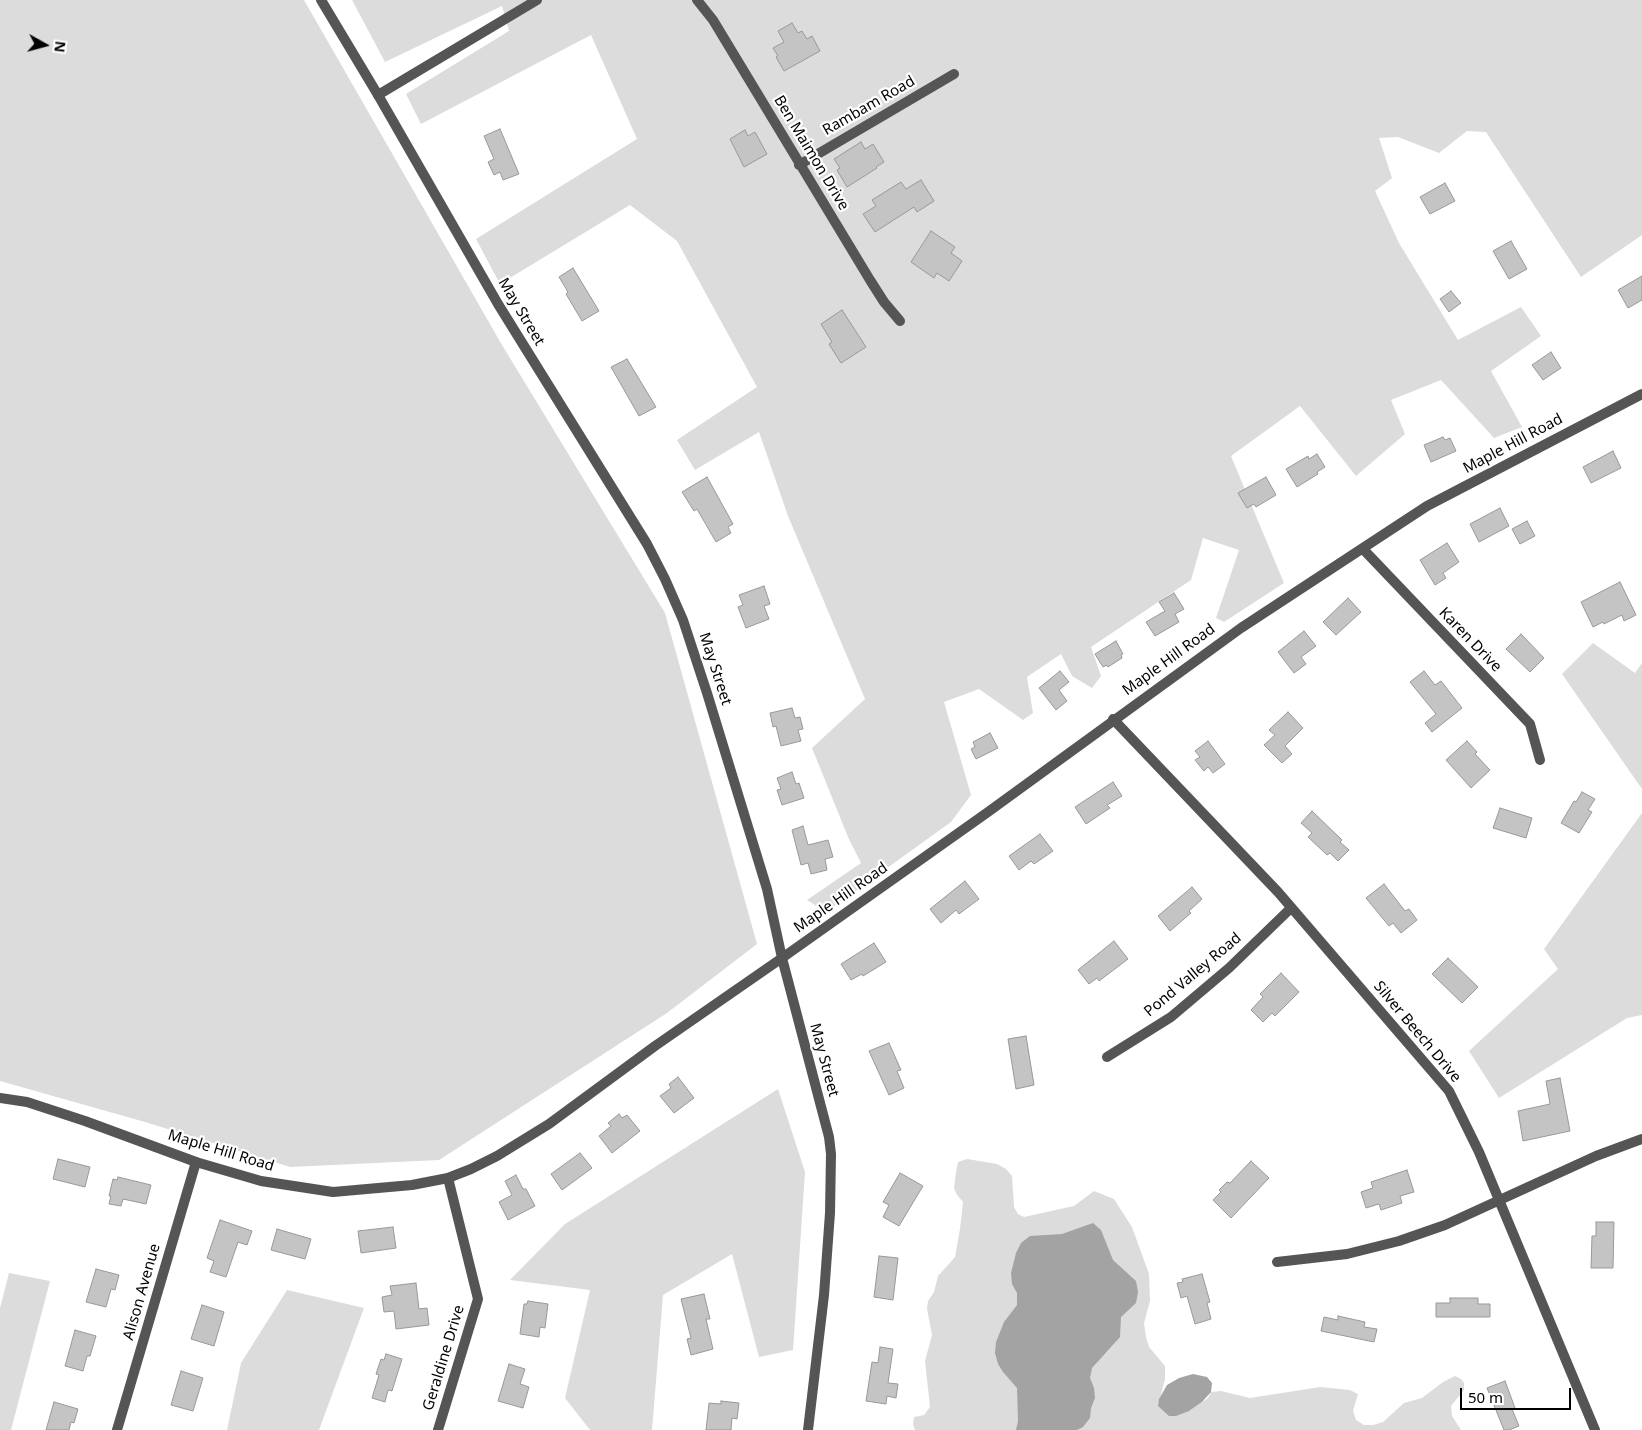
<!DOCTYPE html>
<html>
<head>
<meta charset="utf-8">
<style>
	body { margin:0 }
	#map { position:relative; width:1642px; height:1430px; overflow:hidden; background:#fff; font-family:"Noto Sans",sans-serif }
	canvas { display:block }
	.north { position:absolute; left:20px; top:20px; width:50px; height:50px; -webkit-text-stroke:4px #fff; paint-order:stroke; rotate:97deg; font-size:14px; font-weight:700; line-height:20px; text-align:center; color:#000 }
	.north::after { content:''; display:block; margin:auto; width:18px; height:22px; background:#000; clip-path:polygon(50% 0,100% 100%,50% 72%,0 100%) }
	.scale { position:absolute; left:1460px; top:1388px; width:111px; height:22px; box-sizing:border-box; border:2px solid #000; border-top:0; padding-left:6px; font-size:15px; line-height:18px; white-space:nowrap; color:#000; -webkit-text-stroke:4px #fff; paint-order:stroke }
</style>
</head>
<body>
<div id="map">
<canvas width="1642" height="1430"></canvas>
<div class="north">N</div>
<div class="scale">50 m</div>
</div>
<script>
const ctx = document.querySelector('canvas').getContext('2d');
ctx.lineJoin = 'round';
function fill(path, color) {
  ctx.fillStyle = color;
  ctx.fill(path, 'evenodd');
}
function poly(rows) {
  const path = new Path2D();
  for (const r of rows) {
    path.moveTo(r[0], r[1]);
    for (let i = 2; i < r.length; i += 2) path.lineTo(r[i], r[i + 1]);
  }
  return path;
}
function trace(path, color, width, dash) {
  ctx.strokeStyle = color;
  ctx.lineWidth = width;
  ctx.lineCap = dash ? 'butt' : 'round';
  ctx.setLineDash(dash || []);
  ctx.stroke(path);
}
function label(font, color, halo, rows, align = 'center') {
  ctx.font = font + ' "Noto Sans",sans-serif';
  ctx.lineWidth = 4.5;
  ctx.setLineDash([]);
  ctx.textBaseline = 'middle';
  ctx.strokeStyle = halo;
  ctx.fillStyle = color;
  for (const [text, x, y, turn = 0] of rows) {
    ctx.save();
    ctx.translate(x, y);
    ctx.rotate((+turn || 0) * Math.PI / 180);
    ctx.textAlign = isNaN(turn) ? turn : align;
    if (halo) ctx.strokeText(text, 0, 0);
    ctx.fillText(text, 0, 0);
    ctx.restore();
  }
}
fill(poly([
	[0,0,304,0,502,345,665,613,757,944,667,1013,439,1160,290,1167,145,1122,0,1081],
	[352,0,1642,0,1642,235,1581,277,1486,132,1467,131,1439,153,1398,137,1379,138,1392,178,1375,191,1399,243,1458,340,1521,307,1541,336,1491,371,1522,427,1494,438,1441,380,1391,400,1405,434,1356,476,1300,406,1231,456,1284,583,1224,622,1216,618,1239,550,1203,538,1191,580,1091,647,1101,676,1092,688,1072,676,1061,654,1027,677,1033,713,1023,720,979,689,944,702,971,795,951,822,826,912,807,900,861,863,848,837,812,748,865,699,788,516,759,432,695,470,677,440,757,387,677,241,630,205,500,284,476,239,637,139,591,35,421,124,406,94,509,31,502,6,385,62],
	[1593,643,1635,673,1642,663,1642,789,1562,674],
	[1642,813,1642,1015,1627,1018,1499,1098,1469,1051,1558,969,1544,949],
	[778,1089,805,1172,793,1350,759,1357,732,1254,663,1295,652,1430,590,1430,565,1398,590,1290,510,1280,565,1224],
	[967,1159,997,1164,1006,1169,1012,1176,1014,1207,1018,1214,1024,1217,1074,1206,1094,1191,1114,1199,1132,1227,1149,1274,1150,1301,1144,1323,1146,1337,1149,1347,1165,1366,1165,1379,1158,1406,1189,1411,1208,1398,1211,1392,1221,1391,1250,1398,1320,1387,1350,1390,1358,1394,1353,1411,1356,1420,1364,1425,1373,1425,1383,1422,1404,1403,1422,1398,1443,1382,1455,1376,1461,1379,1464,1383,1464,1390,1451,1406,1452,1416,1461,1430,915,1430,913,1424,914,1417,924,1415,930,1407,925,1361,932,1335,927,1309,928,1301,934,1292,938,1276,955,1257,960,1229,963,1202,957,1195,954,1188,956,1172,958,1162],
	[9,1273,50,1281,11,1430,0,1430,0,1308],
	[287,1290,364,1308,319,1430,227,1430,241,1363]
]), '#dcdcdc');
fill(poly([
	[1093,1223,1101,1230,1113,1260,1136,1281,1138,1292,1136,1303,1121,1317,1120,1337,1092,1368,1090,1378,1094,1388,1095,1398,1091,1408,1090,1418,1083,1427,1077,1430,1016,1430,1018,1421,1017,1388,1003,1372,998,1364,995,1353,996,1342,1004,1322,1017,1305,1017,1293,1012,1284,1011,1273,1016,1253,1021,1243,1030,1236,1062,1234],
	[1193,1374,1207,1377,1212,1383,1211,1392,1202,1402,1189,1411,1176,1416,1169,1416,1158,1406,1159,1399,1167,1385,1179,1378]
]), '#a3a3a3');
const building = poly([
	[792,23,798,33,802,31,807,39,812,36,820,51,784,71,776,57,778,56,773,48,784,42,778,31,792,23],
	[500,129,519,174,503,180,500,172,494,175,488,162,494,159,484,136,500,129],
	[745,130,748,136,755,132,767,154,744,167,730,139,745,130],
	[861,142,865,149,873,144,884,162,876,167,877,168,847,187,837,170,840,168,834,159,861,142],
	[921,180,934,201,917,212,914,207,875,232,863,214,876,206,872,200,901,182,906,189,921,180],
	[1445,183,1455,201,1430,214,1420,197,1445,183],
	[931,231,955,247,951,253,962,261,949,281,937,273,934,278,911,262,931,231],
	[1511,241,1527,269,1509,279,1493,251,1511,241],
	[573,268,599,311,582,321,566,294,568,292,559,277,573,268],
	[1642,276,1642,300,1628,308,1618,290,1642,276],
	[1451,291,1461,303,1449,312,1440,299,1451,291],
	[842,310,866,347,841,363,829,344,832,342,821,324,842,310],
	[1551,352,1561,368,1543,380,1532,365,1551,352],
	[627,359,656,407,639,416,611,367,627,359],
	[1443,437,1445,440,1450,438,1456,451,1431,462,1424,445,1443,437],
	[1613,451,1621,468,1591,483,1583,467,1613,451],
	[1317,454,1325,467,1317,472,1318,474,1297,487,1286,469,1308,456,1309,459,1317,454],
	[707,477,733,524,728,527,731,533,716,542,697,509,694,511,682,492,707,477],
	[1266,477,1276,495,1256,507,1254,504,1247,508,1238,493,1266,477],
	[1500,508,1509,526,1479,542,1470,524,1500,508],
	[1527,521,1535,536,1520,544,1512,529,1527,521],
	[1447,543,1459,562,1443,573,1446,578,1435,585,1420,560,1447,543],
	[1620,582,1636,615,1624,621,1622,615,1604,624,1603,622,1593,627,1581,602,1620,582],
	[764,586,770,604,764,606,769,619,746,628,738,607,743,605,739,595,764,586],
	[1174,593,1184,609,1175,614,1179,622,1155,636,1146,622,1165,611,1159,602,1174,593],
	[1348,598,1361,612,1336,635,1323,622,1348,598],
	[1304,631,1316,646,1301,657,1306,664,1294,673,1278,652,1304,631],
	[1521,634,1544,658,1530,672,1506,649,1521,634],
	[1116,641,1123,654,1121,655,1122,658,1108,667,1107,665,1103,667,1095,654,1116,641],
	[1060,671,1069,682,1059,690,1067,701,1056,710,1039,688,1060,671],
	[1424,671,1435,685,1441,681,1462,708,1432,732,1425,723,1436,714,1410,682,1424,671],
	[792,708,795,718,800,717,803,729,798,730,801,741,781,746,776,726,773,727,770,713,792,708],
	[1288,712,1303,728,1285,746,1292,754,1282,763,1264,745,1275,735,1269,730,1288,712],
	[990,733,998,748,976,759,971,749,975,747,973,742,990,733],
	[1208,741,1225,764,1213,773,1208,767,1204,771,1195,760,1200,757,1195,751,1208,741],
	[1467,741,1477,752,1475,754,1490,770,1471,788,1446,760,1467,741],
	[792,772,796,784,799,783,804,798,782,805,777,790,781,789,777,778,792,772],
	[1113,782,1122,796,1107,805,1110,808,1086,824,1075,807,1113,782],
	[1582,792,1595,799,1588,810,1592,812,1579,833,1561,823,1574,801,1576,802,1582,792],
	[1500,808,1532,818,1526,838,1493,828,1500,808],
	[1312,811,1342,840,1340,842,1349,850,1338,861,1330,853,1327,855,1308,837,1312,833,1301,823,1312,811],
	[803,826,808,845,828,840,833,857,825,859,827,870,811,874,808,863,801,865,792,830,803,826],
	[1040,834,1053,851,1034,864,1031,861,1019,870,1009,856,1040,834],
	[965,881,979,899,959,914,956,910,941,923,930,909,965,881],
	[1384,884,1405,911,1409,909,1417,920,1401,933,1393,923,1389,926,1366,898,1384,884],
	[1192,887,1202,899,1189,911,1191,913,1170,931,1158,916,1192,887],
	[1114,941,1128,959,1099,981,1097,978,1089,984,1078,970,1114,941],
	[874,943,886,962,863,976,862,974,851,980,841,964,874,943],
	[1448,958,1478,987,1462,1003,1432,974,1448,958],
	[1281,973,1299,992,1275,1016,1272,1013,1263,1022,1251,1010,1263,997,1260,994,1281,973],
	[1026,1036,1034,1085,1016,1089,1008,1039,1026,1036],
	[889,1043,901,1070,897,1071,904,1088,889,1095,869,1051,889,1043],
	[678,1077,694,1098,674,1113,660,1096,671,1088,669,1084,678,1077],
	[1560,1078,1570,1131,1523,1141,1518,1111,1550,1104,1546,1081,1560,1078],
	[619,1114,622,1118,627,1115,640,1131,612,1153,599,1136,611,1126,608,1123,619,1114],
	[580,1153,592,1168,562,1190,551,1174,580,1153],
	[58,1159,90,1167,85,1187,53,1179,58,1159],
	[1251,1161,1269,1178,1231,1218,1213,1200,1221,1192,1219,1190,1227,1182,1230,1183,1251,1161],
	[1407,1170,1414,1192,1400,1196,1402,1203,1381,1210,1379,1204,1366,1208,1361,1192,1373,1188,1371,1182,1407,1170],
	[900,1173,923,1186,899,1226,883,1217,889,1205,883,1202,900,1173],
	[516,1175,523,1189,526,1189,535,1206,508,1220,499,1202,512,1195,505,1181,516,1175],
	[118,1177,151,1185,146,1204,123,1199,121,1206,109,1204,111,1196,109,1196,113,1179,117,1180,118,1177],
	[220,1220,252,1231,247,1245,238,1242,226,1277,210,1272,214,1261,207,1258,220,1220],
	[1596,1222,1614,1222,1613,1268,1591,1268,1592,1236,1596,1236,1596,1222],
	[393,1227,396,1248,361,1253,358,1231,393,1227],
	[277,1229,311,1239,305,1259,271,1250,277,1229],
	[879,1256,898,1258,893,1300,874,1297,879,1256],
	[96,1269,119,1275,115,1290,111,1289,106,1307,86,1302,96,1269],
	[1202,1274,1210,1302,1207,1303,1211,1319,1195,1324,1187,1296,1181,1298,1177,1283,1183,1282,1182,1279,1202,1274],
	[416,1283,419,1309,427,1308,429,1325,396,1329,394,1311,384,1312,382,1297,392,1295,390,1286,416,1283],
	[704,1294,710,1319,706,1319,713,1349,691,1355,687,1339,691,1338,681,1299,704,1294],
	[1450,1298,1478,1298,1478,1304,1490,1304,1490,1317,1436,1317,1436,1303,1450,1303,1450,1298],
	[528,1301,548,1304,545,1328,540,1327,539,1337,520,1334,524,1304,527,1304,528,1301],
	[202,1305,224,1312,214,1346,191,1339,202,1305],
	[1338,1316,1365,1322,1364,1327,1377,1329,1374,1342,1321,1331,1324,1317,1338,1320,1338,1316],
	[75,1330,96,1336,90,1356,87,1356,83,1371,65,1366,75,1330],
	[880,1347,893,1349,888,1383,898,1384,896,1398,887,1396,886,1404,866,1401,872,1362,878,1363,880,1347],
	[386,1354,402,1359,392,1391,388,1390,385,1402,372,1398,379,1375,376,1374,381,1359,384,1360,386,1354],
	[509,1364,525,1369,520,1384,529,1387,523,1408,498,1401,509,1364],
	[181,1371,203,1378,193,1411,171,1405,181,1371],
	[1505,1381,1515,1408,1512,1409,1519,1426,1509,1430,1504,1430,1487,1388,1505,1381],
	[721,1401,739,1403,737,1419,732,1418,731,1430,706,1430,709,1403,721,1404,721,1401],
	[54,1402,78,1409,74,1423,71,1422,69,1430,46,1430,54,1402]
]);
fill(building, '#c4c4c4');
trace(building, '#999', 1);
trace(poly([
	[697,0,713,20,870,280,884,302,900,321],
	[378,95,537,0],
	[799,165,954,74],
	[1363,549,1530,724,1540,760],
	[1113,719,1278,892,1449,1091,1479,1152,1595,1430],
	[1107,1057,1171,1017,1229,968,1291,908],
	[1277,1262,1347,1254,1399,1241,1445,1225,1596,1156,1642,1139],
	[117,1430,196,1162],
	[438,1430,478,1299,448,1178]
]), '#555', 10);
trace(poly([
	[321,0,378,95,498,304,647,544,665,579,683,620,707,693,767,889,782,958,829,1137,831,1154,830,1213,824,1295,808,1430],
	[0,1098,27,1102,85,1121,196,1162,261,1181,333,1192,412,1185,448,1178,471,1169,497,1156,549,1124,655,1046,782,958,988,812,1241,628,1427,506,1642,394]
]), '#555', 10);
label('15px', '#000', '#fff', [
	["Rambam Road",869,106,-30],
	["Ben Maimon Drive",811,153,59],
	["May Street",521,312,59],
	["Maple Hill Road",1513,444,-28],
	["Karen Drive",1470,640,46],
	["Maple Hill Road",1169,660,-36],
	["May Street",715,669,72],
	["Maple Hill Road",841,898,-35],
	["Pond Valley Road",1193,975,-40],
	["Silver Beech Drive",1417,1032,50],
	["May Street",824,1060,75],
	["Maple Hill Road",221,1151,17],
	["Alison Avenue",142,1292,-74],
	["Geraldine Drive",444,1358,-73]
]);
</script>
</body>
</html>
